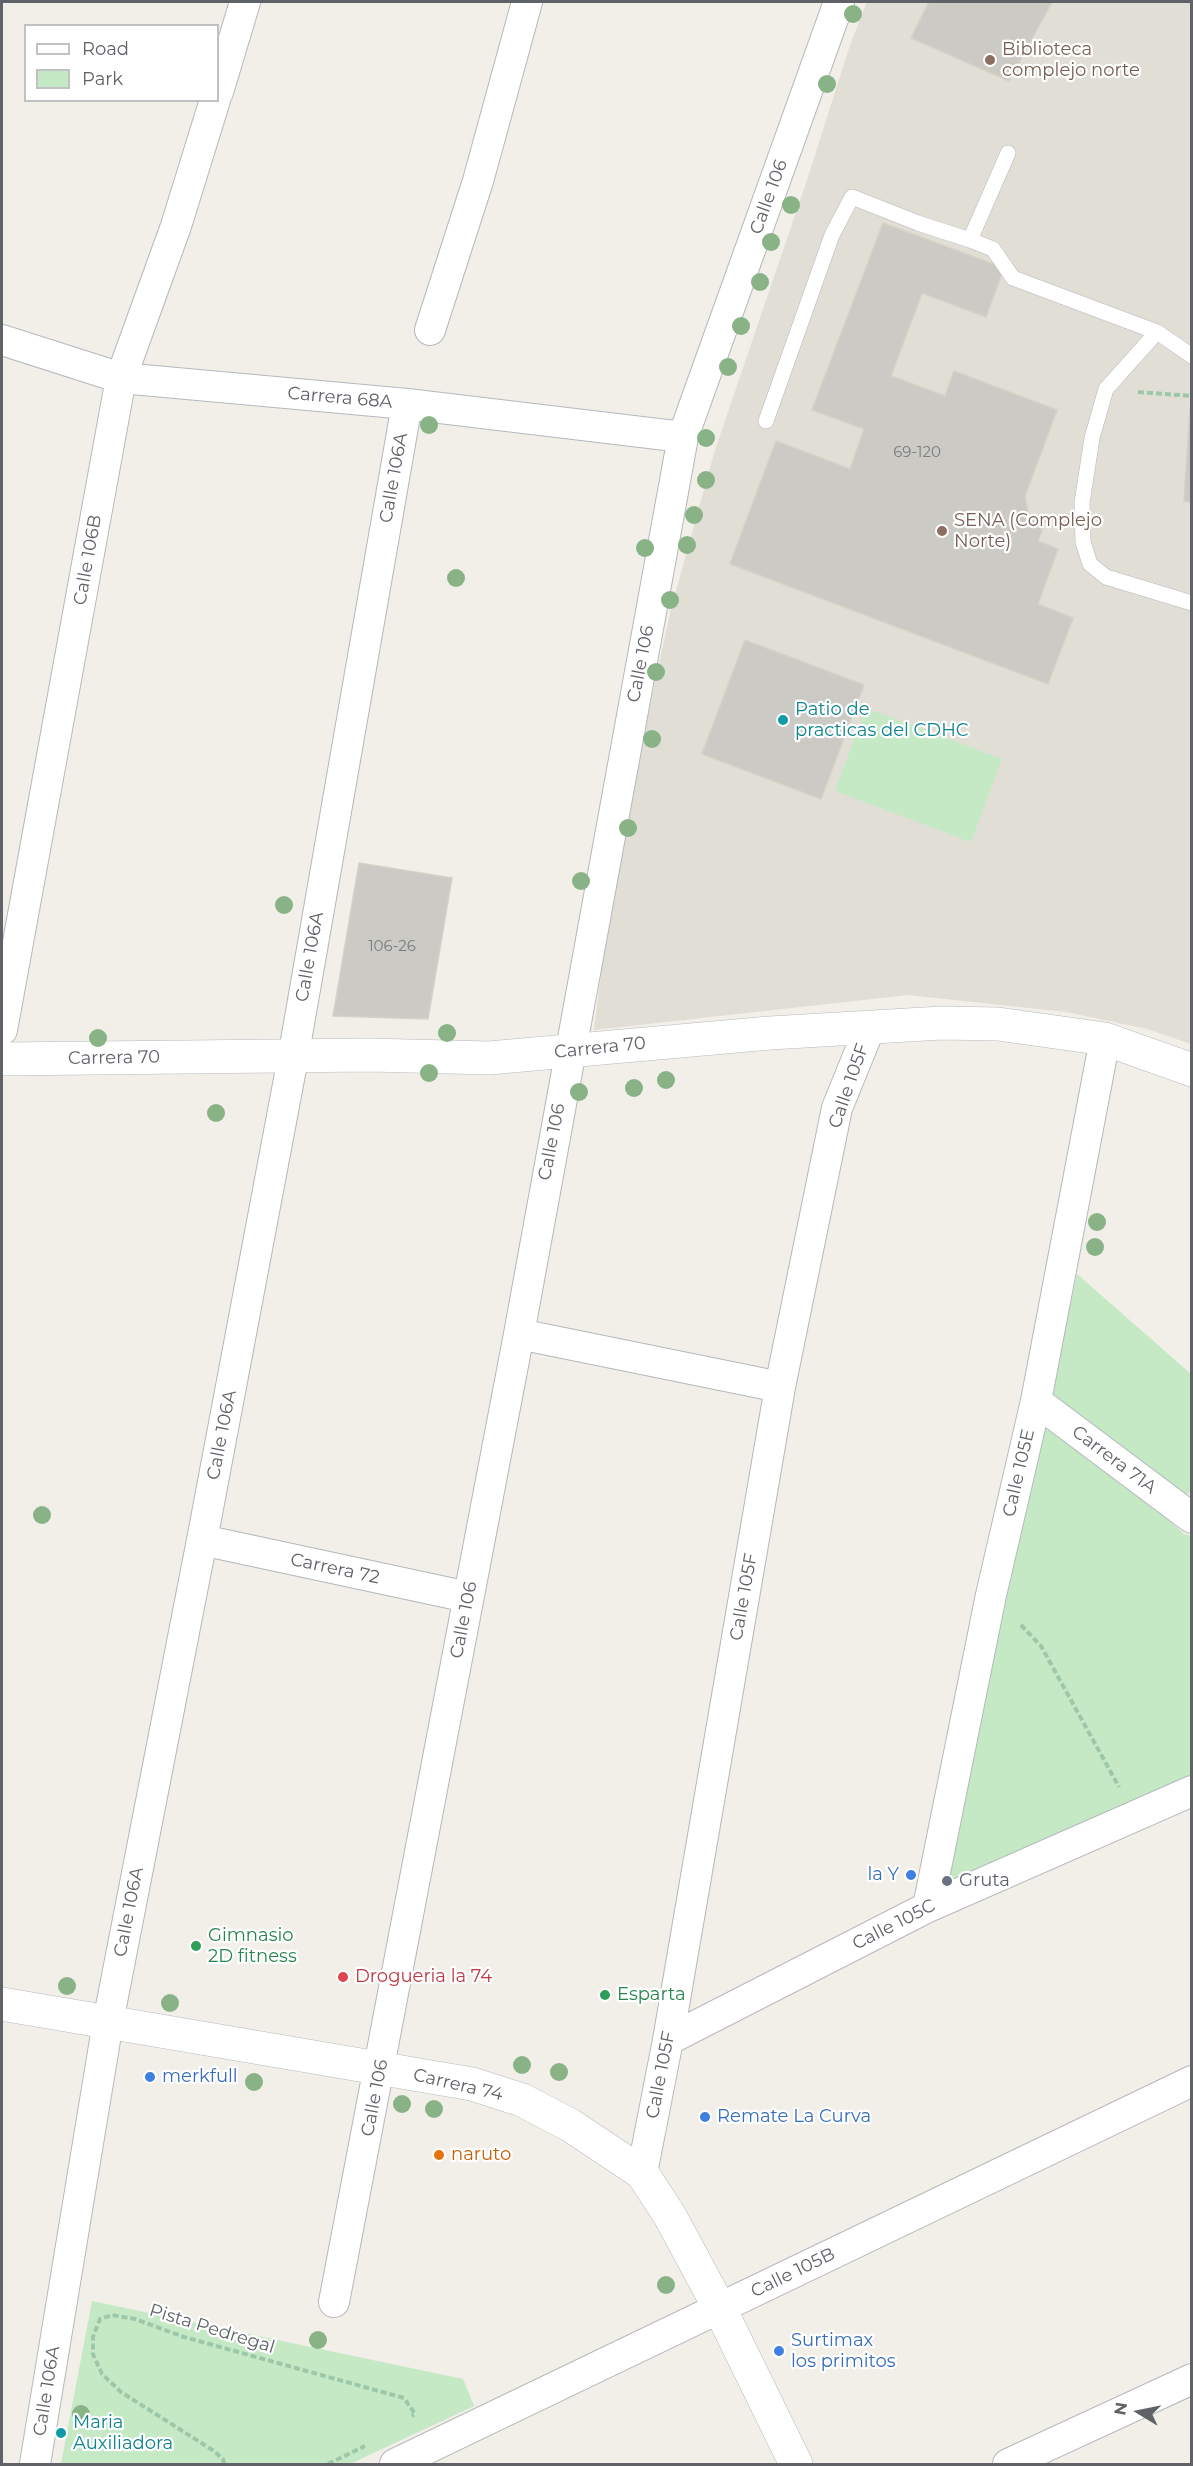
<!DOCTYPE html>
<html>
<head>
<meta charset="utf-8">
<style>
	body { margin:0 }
	#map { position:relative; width:1193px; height:2466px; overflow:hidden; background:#f1efe8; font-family:Montserrat,sans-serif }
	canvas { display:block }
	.frame { position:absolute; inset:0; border:3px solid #5f6368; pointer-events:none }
	.legend { position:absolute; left:24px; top:24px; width:195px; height:78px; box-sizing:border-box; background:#fff; border:2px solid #bfc1c3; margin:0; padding:8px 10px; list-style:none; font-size:18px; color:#5f6368 }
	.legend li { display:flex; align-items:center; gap:12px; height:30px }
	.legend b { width:30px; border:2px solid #bfc1c3 }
	.north { position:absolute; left:1109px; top:2382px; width:60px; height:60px; -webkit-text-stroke:4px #fff; paint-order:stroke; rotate:280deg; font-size:16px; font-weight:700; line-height:24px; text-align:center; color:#5f6368 }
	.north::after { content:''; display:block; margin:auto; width:21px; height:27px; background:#5f6368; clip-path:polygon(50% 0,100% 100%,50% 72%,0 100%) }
</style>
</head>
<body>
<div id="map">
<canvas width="1193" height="2466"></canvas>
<div class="frame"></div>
<ul class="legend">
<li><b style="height:8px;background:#fff"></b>Road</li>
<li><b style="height:16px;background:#c5e8c5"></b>Park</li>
</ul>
<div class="north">N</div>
</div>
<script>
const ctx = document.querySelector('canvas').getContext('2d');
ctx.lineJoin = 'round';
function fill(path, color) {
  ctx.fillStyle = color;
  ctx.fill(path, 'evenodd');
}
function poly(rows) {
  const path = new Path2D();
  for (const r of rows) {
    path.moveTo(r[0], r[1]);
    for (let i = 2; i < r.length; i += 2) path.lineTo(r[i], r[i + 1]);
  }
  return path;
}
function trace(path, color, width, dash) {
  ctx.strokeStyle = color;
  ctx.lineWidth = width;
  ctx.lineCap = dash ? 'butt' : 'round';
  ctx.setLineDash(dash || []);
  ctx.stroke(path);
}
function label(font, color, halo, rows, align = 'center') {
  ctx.font = font + ' Montserrat,sans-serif';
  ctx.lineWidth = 4.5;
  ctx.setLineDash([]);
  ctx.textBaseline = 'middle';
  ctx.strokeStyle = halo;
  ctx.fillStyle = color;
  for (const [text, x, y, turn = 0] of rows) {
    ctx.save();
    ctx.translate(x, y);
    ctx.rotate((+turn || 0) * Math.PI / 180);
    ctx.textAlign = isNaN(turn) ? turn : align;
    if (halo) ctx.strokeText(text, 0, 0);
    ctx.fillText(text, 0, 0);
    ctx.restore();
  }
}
fill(poly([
	[867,2,1191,2,1191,1044,1147,1029,1066,1012,908,995,594,1030,613,877,671,609,714,453,808,177,850,45]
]), '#e1ded6');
fill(poly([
	[866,708,1002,759,971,842,835,791],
	[1077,1274,1191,1374,1191,1490,1167,1518,1184,1534,1191,1536,1191,1803,944,1887,1005,1604,1015,1512,1025,1513],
	[92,2301,463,2379,474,2406,350,2464,61,2464]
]), '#c5e8c5');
const building = poly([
	[929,2,1052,2,1009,81,911,38,929,2],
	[883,223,1004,268,986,317,922,293,891,376,945,396,954,371,1057,410,1025,496,1028,513,1046,520,1038,541,1058,549,1038,604,1073,618,1048,684,730,564,776,441,850,469,864,429,812,410,883,223],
	[1190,408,1192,408,1192,502,1184,501,1190,408],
	[745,640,864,685,821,799,702,754,745,640],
	[359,863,452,878,428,1019,333,1016,359,863]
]);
fill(building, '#cccac5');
trace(building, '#d6d1c6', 1.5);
const service = poly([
	[1008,153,970,240,993,249,1013,278,1157,332,1106,389,1092,438,1082,503,1083,542,1090,564,1106,577,1192,603],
	[1157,332,1192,356],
	[766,421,832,235,852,197,918,223,970,240]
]);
const minor = poly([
	[218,92,245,2],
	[430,330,478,181,527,2],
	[2,340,121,378,407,404,683,437],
	[2,1030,121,378,176,226,215,100],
	[519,1334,780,1387],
	[1036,1401,1192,1518],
	[202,1540,468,1597],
	[928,1907,991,1595,1036,1401,1105,1039],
	[668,2040,928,1907,1192,1791],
	[642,2173,668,2040,780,1387,837,1108,870,1027],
	[334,2302,519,1334,683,437,839,2],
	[35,2464,108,2022,202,1540,293,1058,407,404],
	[395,2464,1192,2081],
	[1008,2464,1192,2379]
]);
const tertiary = poly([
	[2,1059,370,1055,489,1058,770,1033,942,1023,998,1024,1105,1039,1192,1070]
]);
const secondary = poly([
	[2,2004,472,2084,522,2100,570,2125,642,2173,670,2216,720,2309,796,2464]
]);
trace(service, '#b5b8bc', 16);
trace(minor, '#b5b8bc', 32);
trace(tertiary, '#b5b8bc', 34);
trace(secondary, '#b6babf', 34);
trace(poly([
	[1138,392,1192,396],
	[1021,1625,1041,1646,1119,1787],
	[224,2464,223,2459,214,2451,121,2392,102,2374,93,2354,93,2337,100,2319,112,2315,135,2319,184,2337,404,2398,415,2414,412,2416],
	[328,2464,365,2446]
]), '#9cc7a9', 4, [6, 3]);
trace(service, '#fff', 15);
trace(minor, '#fff', 30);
trace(tertiary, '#fff', 33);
trace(secondary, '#fff', 33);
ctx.fillStyle = '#89b387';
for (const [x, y] of [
	[853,14],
	[827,84],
	[791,205],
	[771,242],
	[760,282],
	[741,326],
	[728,367],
	[429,425],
	[706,438],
	[706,480],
	[694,515],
	[687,545],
	[645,548],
	[456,578],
	[670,600],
	[656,672],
	[652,739],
	[628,828],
	[581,881],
	[284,905],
	[447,1033],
	[98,1038],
	[429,1073],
	[666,1080],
	[634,1088],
	[579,1092],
	[216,1113],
	[1097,1222],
	[1095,1247],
	[42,1515],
	[67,1986],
	[170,2003],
	[522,2065],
	[559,2072],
	[254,2082],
	[402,2104],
	[434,2109],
	[666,2285],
	[318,2340],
	[81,2414]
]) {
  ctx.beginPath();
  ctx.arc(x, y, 9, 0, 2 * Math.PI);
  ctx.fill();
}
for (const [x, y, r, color] of [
	[990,60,6,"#8d6e63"],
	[942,531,6,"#8d6e63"],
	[783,720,6,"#0f9aa8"],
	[911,1875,6,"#3f7fe0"],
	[947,1881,6,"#6b7280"],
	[196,1946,6,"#2e9e5b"],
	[343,1977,6,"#e0444e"],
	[605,1995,6,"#2e9e5b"],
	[150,2077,6,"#3f7fe0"],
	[705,2117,6,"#3f7fe0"],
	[439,2155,6,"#e8710a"],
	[779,2351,6,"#3f7fe0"],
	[61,2433,6,"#0f9aa8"]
]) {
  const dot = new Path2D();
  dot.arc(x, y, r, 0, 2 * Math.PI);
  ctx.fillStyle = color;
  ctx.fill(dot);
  trace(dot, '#fff', 2);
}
label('15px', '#7a7d7f', null, [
	["69-120",917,453],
	["106-26",392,947]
]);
label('18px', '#785e54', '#fff', [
	["Biblioteca",1002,50],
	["complejo norte",1002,71],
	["SENA (Complejo",954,521],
	["Norte)",954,542]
], 'left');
label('18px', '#5f6368', '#fff', [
	["Calle 106",769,197,-70],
	["Carrera 68A",340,398,5],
	["Calle 106A",394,478,-80],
	["Calle 106B",88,560,-80],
	["Calle 106",641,664,-79],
	["Calle 106A",310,957,-80],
	["Carrera 70",600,1048,-6],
	["Carrera 70",114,1058,-1],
	["Calle 105F",849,1086,-71],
	["Calle 106",552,1142,-79],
	["Calle 106A",222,1435,-79],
	["Carrera 71A",1114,1460,37],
	["Calle 105E",1019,1473,-77],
	["Carrera 72",335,1569,12],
	["Calle 105F",744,1597,-80],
	["Calle 106",464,1620,-79],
	["Calle 106A",129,1912,-79],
	["Calle 105C",894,1925,-27],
	["Calle 105F",661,2075,-79],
	["Carrera 74",458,2085,13],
	["Calle 106",375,2098,-79],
	["Calle 105B",793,2273,-26],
	["Pista Pedregal",212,2329,17],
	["Calle 106A",47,2391,-81]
]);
label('18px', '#0d838f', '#fff', [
	["Patio de",795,710],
	["practicas del CDHC",795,731],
	["Maria",73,2423],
	["Auxiliadora",73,2444]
], 'left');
label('18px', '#366cbe', '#fff', [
	["la Y",899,1875,"right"],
	["merkfull",162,2077],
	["Remate La Curva",717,2117],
	["Surtimax",791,2341],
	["los primitos",791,2362]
], 'left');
label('18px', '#5b616d', '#fff', [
	["Gruta",959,1881]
], 'left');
label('18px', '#27864d', '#fff', [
	["Gimnasio",208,1936],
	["2D fitness",208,1957],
	["Esparta",617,1995]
], 'left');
label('18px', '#be3a42', '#fff', [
	["Drogueria la 74",355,1977]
], 'left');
label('18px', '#c56008', '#fff', [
	["naruto",451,2155]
], 'left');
</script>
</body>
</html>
